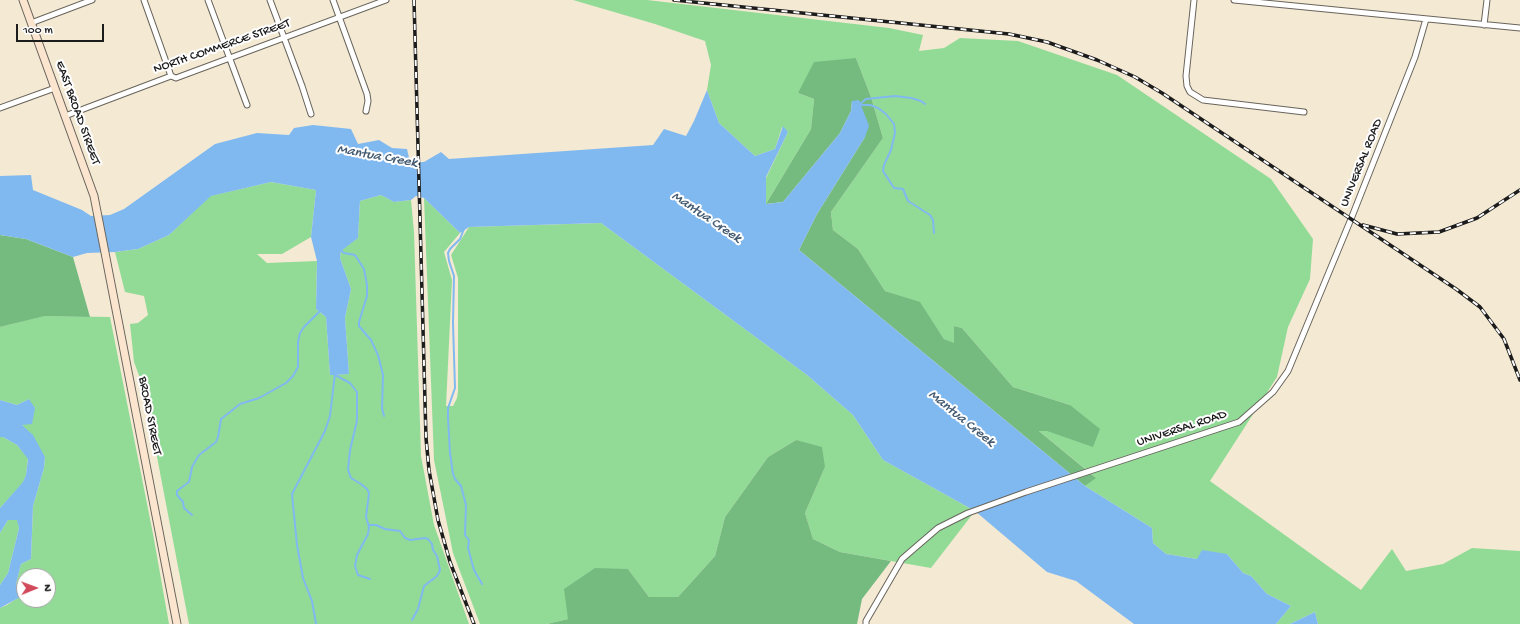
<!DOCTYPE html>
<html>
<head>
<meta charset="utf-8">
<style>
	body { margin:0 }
	#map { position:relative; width:1520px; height:624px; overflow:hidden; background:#f4e9d3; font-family:"Gochi Hand",sans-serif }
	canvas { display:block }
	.north { position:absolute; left:16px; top:568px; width:40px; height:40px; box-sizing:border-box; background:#fff; border:1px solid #a4a4a4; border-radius:50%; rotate:89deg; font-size:11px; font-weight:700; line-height:16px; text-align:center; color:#1c1c1c }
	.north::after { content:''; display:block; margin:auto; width:14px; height:18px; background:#d1495b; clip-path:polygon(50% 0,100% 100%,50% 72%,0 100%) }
	.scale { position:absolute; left:16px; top:24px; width:88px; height:18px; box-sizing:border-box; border:2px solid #1c1c1c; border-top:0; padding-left:5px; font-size:12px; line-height:14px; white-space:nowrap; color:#1c1c1c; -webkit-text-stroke:3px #fff; paint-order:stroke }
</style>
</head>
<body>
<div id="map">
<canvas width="1520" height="624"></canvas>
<div class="north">N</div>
<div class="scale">100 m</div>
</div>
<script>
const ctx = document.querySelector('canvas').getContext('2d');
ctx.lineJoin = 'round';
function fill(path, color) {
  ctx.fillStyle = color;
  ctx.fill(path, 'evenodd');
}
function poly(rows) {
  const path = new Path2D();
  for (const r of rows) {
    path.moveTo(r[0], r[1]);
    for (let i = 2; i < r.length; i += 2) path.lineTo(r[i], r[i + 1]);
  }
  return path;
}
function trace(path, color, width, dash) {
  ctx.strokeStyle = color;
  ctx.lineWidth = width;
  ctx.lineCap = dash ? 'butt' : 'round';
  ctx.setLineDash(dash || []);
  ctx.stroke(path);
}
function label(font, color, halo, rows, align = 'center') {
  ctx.font = font + ' "Gochi Hand",sans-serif';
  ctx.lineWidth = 4;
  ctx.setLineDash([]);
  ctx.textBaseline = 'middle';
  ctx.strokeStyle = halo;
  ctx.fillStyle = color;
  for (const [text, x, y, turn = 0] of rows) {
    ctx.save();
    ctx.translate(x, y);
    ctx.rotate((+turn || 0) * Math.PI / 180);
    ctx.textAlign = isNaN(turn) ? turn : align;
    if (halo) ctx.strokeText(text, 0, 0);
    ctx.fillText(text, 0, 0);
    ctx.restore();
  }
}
fill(poly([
	[573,0,647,0,889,28,923,35,919,51,944,48,960,38,1018,41,1117,75,1271,179,1313,239,1310,279,1288,327,1277,377,1210,481,1361,590,1392,549,1406,571,1443,564,1472,548,1520,551,1520,624,1318,624,1315,612,1290,624,1276,624,1291,606,1267,594,1251,576,1243,573,1227,554,1197,559,1166,554,1153,543,1152,528,1085,486,1095,477,1038,430,1047,431,1070,405,1013,387,962,328,954,326,954,344,944,339,920,303,885,291,858,249,833,230,831,212,883,138,871,97,856,58,798,93,814,99,811,129,766,204,766,178,788,132,782,127,775,149,755,156,719,123,707,90,711,65,705,41,655,24],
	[271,182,316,190,311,237,282,254,257,254,267,263,317,261,316,309,326,317,330,375,349,374,345,318,351,289,340,258,341,250,358,238,360,201,381,195,394,202,411,200,414,232,421,456,434,525,469,624,189,624,144,389,134,362,130,324,138,323,148,315,144,296,125,292,115,252,138,249,169,235,210,196],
	[424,198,460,233,444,252,452,280,446,406,453,406,457,398,458,391,458,278,451,255,469,227,601,223,807,375,853,415,883,460,975,511,931,568,840,552,813,539,805,513,825,467,796,440,768,457,725,517,715,556,678,597,649,597,628,569,568,619,547,624,480,624,453,553,434,460],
	[44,316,110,317,153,534,169,624,0,624,0,608,7,605,18,598,24,595,24,600,48,600,48,576,24,576,24,584,19,589,16,584,21,564,31,559,33,506,44,468,45,457,22,425,29,399,17,405,0,400,0,327],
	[0,437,3,437,17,445,28,458,26,475,23,483,0,508],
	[8,520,18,520,19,528,8,573,0,585,0,533]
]), '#92db97');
fill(poly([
	[856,58,871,97,883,138,831,212,833,230,858,249,885,291,920,302,944,339,954,343,954,326,962,328,1013,387,1070,405,1100,429,1093,447,1047,431,1039,431,1096,478,1085,486,799,250,817,214,865,137,852,101,851,111,840,133,783,202,766,204,811,129,814,99,798,93,814,62],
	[0,235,26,239,73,257,90,317,45,316,0,327],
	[796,440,822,447,825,467,805,513,813,539,840,552,891,561,862,599,857,624,547,624,568,619,564,589,595,568,628,569,649,597,678,597,715,556,725,517,768,457]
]), '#75bb80');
fill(poly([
	[707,90,719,123,755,156,775,149,783,126,788,132,766,177,766,204,783,202,840,133,851,111,852,101,859,100,869,126,865,137,817,214,799,250,1085,486,1152,528,1153,543,1166,554,1197,559,1202,550,1227,554,1243,573,1251,576,1267,594,1291,606,1276,624,1134,624,1076,581,1047,572,975,511,883,460,853,415,807,375,601,223,469,227,460,233,424,198,416,196,411,200,394,202,381,195,360,201,358,238,341,251,340,258,351,289,345,318,349,374,335,375,330,375,326,317,316,309,317,261,311,237,316,190,271,182,211,196,169,235,138,249,115,252,87,253,73,257,26,239,0,235,0,176,31,175,33,190,82,210,91,216,110,215,124,209,215,144,257,133,289,135,294,128,313,125,351,129,358,144,379,140,392,148,407,149,410,162,424,162,441,152,449,159,653,145,664,129,686,136,694,121],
	[29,399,35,408,32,424,22,425,33,435,45,457,44,468,33,506,31,559,21,564,16,584,19,589,24,584,24,595,0,608,0,585,8,573,19,528,17,520,8,520,0,533,0,508,23,482,26,475,28,459,17,445,3,437,0,437,0,400,17,405],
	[1315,612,1318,624,1290,624]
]), '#80b9f0');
trace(poly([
	[860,104,866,99,895,96,911,98,921,101,925,104],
	[860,105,870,105,878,108,886,114,894,124,895,133,891,150,884,165,883,171,894,188,903,189,908,201,930,215,933,220,934,233],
	[464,229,460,239,450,249,448,253,449,261,454,276,453,323,455,388,448,408,448,418,450,453,453,474,455,479,461,486,466,505,465,535,469,540,468,548,474,570,482,584],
	[341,250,344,253,355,255,364,269,367,285,367,296,359,322,359,326,371,340,378,355,383,375,382,408,384,416],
	[335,375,350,383,357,392,357,421,350,450,348,470,351,478,361,484,367,489,369,493,366,517,369,527,368,534,357,555,355,566,358,575,370,579],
	[192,515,184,508,183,502,177,495,177,491,189,482,192,467,199,455,216,442,218,437,221,419,240,404,259,398,286,383,293,376,298,367,298,342,300,333,304,327,320,311],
	[369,525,376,525,385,529,400,531,405,538,410,540,425,538,428,539,432,544,433,550,437,556,440,570,437,576,424,586,418,609,412,620],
	[316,624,312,601,303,578,297,545,292,494,325,431,330,416,335,373]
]), '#80b9f0', 2);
const minor = poly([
	[144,0,171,76],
	[208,0,247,105],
	[270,0,302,86,311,114],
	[333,0,367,94,368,101,366,111],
	[1194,0,1186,76,1187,86,1190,92,1203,100,1304,112],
	[1234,0,1520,28],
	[31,23,92,0],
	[1484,25,1487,0],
	[0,108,55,88],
	[65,116,171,76,176,78,386,0],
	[866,624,866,621,902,559,938,528,968,513,1026,492,1239,422,1273,392,1288,371,1351,219,1415,57,1426,19]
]);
const secondary = poly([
	[23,0,94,196,177,624]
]);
trace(minor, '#68645c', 7);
trace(secondary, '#68645c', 9);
trace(minor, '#fff', 5);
trace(secondary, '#fce5cf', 7);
const rail = poly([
	[414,0,426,438,429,470,438,520,450,562,474,624],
	[674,0,1009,34,1047,42,1097,60,1135,77,1162,93,1456,289,1480,307,1504,339,1520,380],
	[1363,225,1397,234,1439,232,1477,218,1520,190]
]);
trace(rail, '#1c1c1c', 3.5);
trace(rail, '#fff', 2, [6]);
label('13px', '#1c1c1c', '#fff', [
	["NORTH COMMERCE STREET",222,47,-19],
	["EAST BROAD STREET",77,113,70],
	["UNIVERSAL ROAD",1362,163,-68],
	["BROAD STREET",149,416,79],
	["UNIVERSAL ROAD",1182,429,-18]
]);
label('italic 14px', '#445b71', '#fff', [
	["Mantua Creek",377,157,10],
	["Mantua Creek",706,218,34],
	["Mantua Creek",961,419,39]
]);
</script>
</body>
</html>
